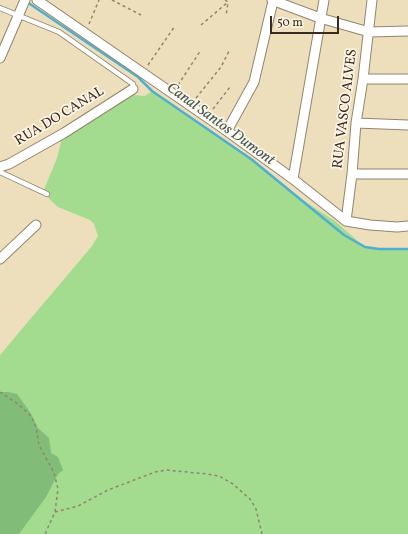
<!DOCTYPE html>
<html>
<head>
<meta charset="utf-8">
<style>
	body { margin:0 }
	#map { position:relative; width:408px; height:534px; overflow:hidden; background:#eddfbc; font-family:Vollkorn,serif }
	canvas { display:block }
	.scale { position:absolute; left:270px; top:16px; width:69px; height:18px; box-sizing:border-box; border:2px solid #3b2a1e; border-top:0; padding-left:5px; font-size:12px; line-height:14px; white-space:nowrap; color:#3b2a1e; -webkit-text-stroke:3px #fcf5e5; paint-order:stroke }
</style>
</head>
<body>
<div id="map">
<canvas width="408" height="534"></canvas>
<div class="scale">50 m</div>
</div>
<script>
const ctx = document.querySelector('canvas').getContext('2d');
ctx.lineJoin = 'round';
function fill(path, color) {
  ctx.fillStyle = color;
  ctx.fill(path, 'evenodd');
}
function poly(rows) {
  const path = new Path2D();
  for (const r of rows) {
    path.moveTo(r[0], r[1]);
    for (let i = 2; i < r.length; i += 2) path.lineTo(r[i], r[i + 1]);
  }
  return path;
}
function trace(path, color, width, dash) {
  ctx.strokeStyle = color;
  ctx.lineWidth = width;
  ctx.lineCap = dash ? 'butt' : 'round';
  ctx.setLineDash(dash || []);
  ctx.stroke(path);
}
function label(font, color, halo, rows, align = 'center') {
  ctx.font = font + ' Vollkorn,serif';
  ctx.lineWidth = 3.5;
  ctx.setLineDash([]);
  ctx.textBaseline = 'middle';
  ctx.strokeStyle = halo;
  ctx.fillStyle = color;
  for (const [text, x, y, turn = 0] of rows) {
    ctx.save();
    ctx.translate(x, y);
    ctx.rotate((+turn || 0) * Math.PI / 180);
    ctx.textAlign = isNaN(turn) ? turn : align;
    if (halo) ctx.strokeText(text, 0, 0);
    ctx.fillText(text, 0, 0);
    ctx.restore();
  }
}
fill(poly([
	[152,91,251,159,301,199,335,221,360,243,364,245,364,246,379,249,408,249,408,534,0,534,0,355,92,246,98,236,94,224,90,220,58,207,46,196,43,192,57,158,62,138,104,111,134,95,145,96]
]), '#a3dc8e');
fill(poly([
	[0,392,8,392,17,394,30,412,38,428,49,438,51,453,58,457,63,470,58,474,46,497,19,534,0,534]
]), '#82bc79');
trace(poly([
	[27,2,138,77,152,91,251,159,344,235,365,247,379,249,408,249]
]), '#50afce', 2.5);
const service = poly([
	[0,8,59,32,133,84,133,89],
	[0,172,47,194]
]);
const minor = poly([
	[37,0,227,131,293,179,346,221,370,225,397,227,408,226],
	[272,0,320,18,369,32,408,31],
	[0,58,25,0],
	[363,79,408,79],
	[356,123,408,125],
	[227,131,254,82,273,1],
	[0,167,9,164,64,133,133,89],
	[352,174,408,174],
	[293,179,324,0],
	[346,221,352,174,356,123,363,79,372,0],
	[0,259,36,225]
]);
trace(service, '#94846d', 6);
trace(minor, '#94846d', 11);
trace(poly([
	[112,0,141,15],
	[225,0,228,2,226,16],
	[89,24,99,0],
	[201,25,228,2],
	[148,65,175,26],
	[178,85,201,50],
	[196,98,221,67,229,51],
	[213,109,230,87],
	[0,392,18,404,31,416,36,427,39,445,54,473,58,489,55,512,45,534],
	[55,512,78,506,108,490,155,472,166,470,207,474,219,476,233,484,250,499,256,509,262,534]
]), '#94846d', 1.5, [3, 3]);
trace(service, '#fff', 4.5);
trace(minor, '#fff', 9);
label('14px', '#3b2a1e', '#fcf5e5', [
	["RUA VASCO ALVES",346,109,-83],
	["RUA DO CANAL",60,117,-31]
]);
label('italic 15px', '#42595c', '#fcf5e5', [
	["Canal Santos Dumont",220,125,36]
]);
</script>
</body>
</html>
